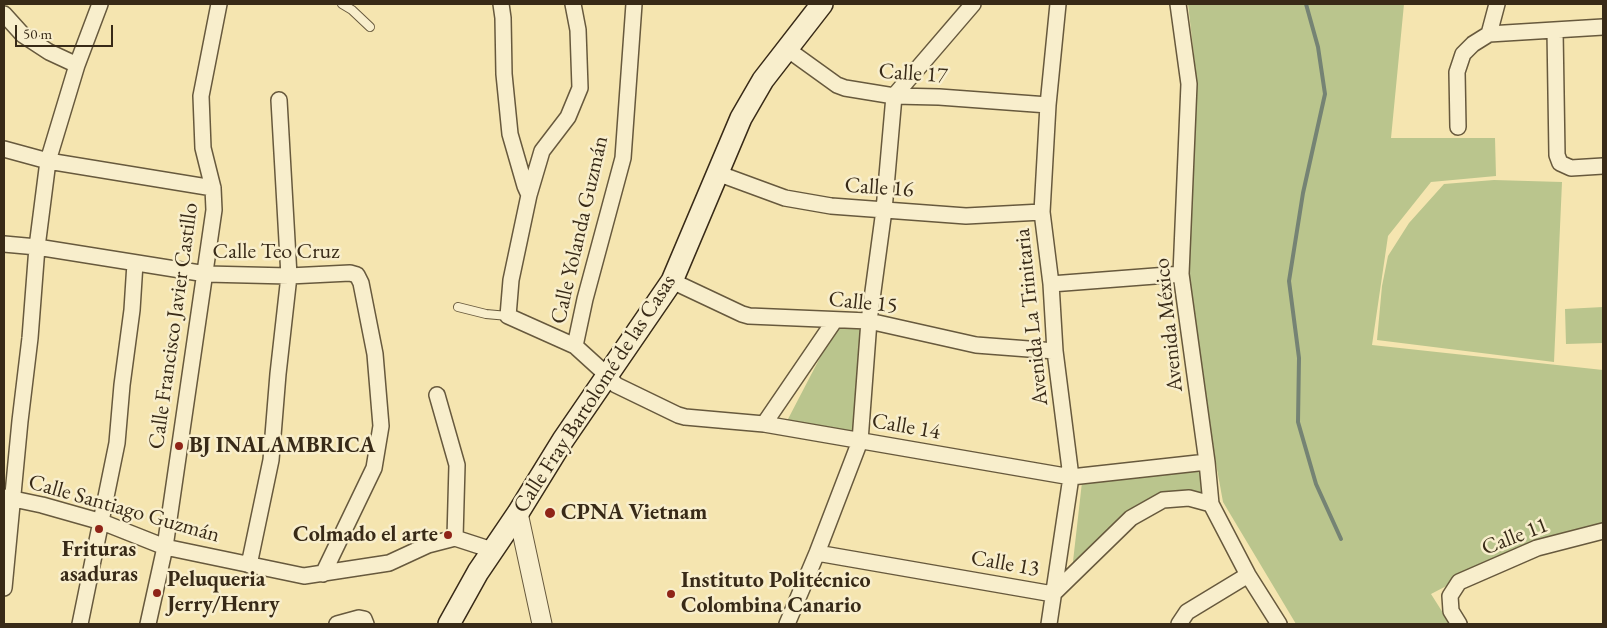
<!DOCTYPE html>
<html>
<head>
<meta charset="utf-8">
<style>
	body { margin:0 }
	#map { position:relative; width:1607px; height:628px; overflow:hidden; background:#f5e5b0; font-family:"EB Garamond",serif }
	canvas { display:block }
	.frame { position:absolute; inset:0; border:5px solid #382a17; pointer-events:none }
	.scale { position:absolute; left:15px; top:25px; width:98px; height:22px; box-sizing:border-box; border:2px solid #382a17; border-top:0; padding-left:6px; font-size:15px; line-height:18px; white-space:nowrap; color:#382a17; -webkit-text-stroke:4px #f8eecc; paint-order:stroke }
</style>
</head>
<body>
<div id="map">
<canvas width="1607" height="628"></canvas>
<div class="frame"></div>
<div class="scale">50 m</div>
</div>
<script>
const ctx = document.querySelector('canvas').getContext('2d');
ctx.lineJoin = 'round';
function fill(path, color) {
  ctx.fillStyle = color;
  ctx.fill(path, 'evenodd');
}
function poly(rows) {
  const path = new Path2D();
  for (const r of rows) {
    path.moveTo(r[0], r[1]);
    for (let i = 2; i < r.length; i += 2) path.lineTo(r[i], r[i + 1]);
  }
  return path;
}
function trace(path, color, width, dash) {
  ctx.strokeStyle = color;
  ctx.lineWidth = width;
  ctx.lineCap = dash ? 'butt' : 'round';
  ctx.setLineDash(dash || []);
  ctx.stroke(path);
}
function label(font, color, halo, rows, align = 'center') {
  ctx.font = font + ' "EB Garamond",serif';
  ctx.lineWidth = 5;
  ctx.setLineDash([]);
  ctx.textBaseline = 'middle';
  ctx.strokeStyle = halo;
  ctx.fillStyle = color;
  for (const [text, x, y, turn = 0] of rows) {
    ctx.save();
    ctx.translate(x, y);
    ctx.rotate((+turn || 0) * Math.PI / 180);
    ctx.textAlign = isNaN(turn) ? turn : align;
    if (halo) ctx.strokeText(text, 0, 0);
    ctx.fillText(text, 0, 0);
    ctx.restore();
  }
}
fill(poly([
	[1188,4,1404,4,1391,138,1495,138,1496,176,1431,182,1388,236,1372,345,1603,370,1603,526,1523,546,1431,594,1450,624,1296,624,1223,502,1215,458,1189,272,1197,82],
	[1494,180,1562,182,1554,362,1377,340,1382,286,1388,256,1409,223,1444,184],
	[1603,307,1603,343,1566,344,1565,309],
	[838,323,877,325,863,436,787,421],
	[1205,467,1215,502,1160,496,1070,588,1082,482]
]), '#bac58d');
trace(poly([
	[1306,4,1318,47,1325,94,1303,193,1289,281,1299,358,1298,422,1316,484,1341,539]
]), '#758374', 4);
const service = poly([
	[342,4,352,10,370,27],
	[458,307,486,314,508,316]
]);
const minor = poly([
	[501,4,503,18,504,74,510,134,525,186,529,195,511,280,508,316,575,346,608,376,616,385,678,415,685,417,764,424,1071,477,1207,462],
	[1178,4,1189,84,1181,274,1207,462,1211,504,1248,575,1279,624],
	[4,14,23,35,49,52,77,65],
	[1555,30,1557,155,1560,163,1571,168,1603,166],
	[1489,34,1497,4],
	[787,49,837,85,845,88,894,96,939,97,1048,105],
	[1458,127,1457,72,1463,54,1473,44,1489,34,1603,27],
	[4,149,48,161,213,188],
	[717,173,785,198,831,206,966,216,1042,212],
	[529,195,542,151,568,117,580,88,578,30,573,4],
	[4,244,37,247,206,274,289,276,350,273,357,275,361,283,375,354,381,426,374,468,323,574],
	[672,281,742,314,749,316,869,321,976,345,1055,351],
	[1051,284,1181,274],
	[575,346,585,299,623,158,634,4],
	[437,395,457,465,455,538],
	[764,424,835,320],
	[4,497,42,505,102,522,165,547,304,576,389,563,428,545,455,538,492,550],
	[817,553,1053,594,1131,518,1163,500,1189,498,1211,504],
	[249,565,271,460,278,374,289,276,279,100],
	[4,588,20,421,30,338,37,247,48,161,77,65,100,4],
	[80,624,117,443,122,385,132,310,135,263],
	[148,624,165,547,214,210,213,188,203,148,201,96,219,4],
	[337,624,359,618,364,619,366,624],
	[787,624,817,553,860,441,869,321,884,210,894,96,973,4],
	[1049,624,1071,477,1055,351,1051,284,1042,212,1048,105,1058,4],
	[1179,624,1187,612,1248,575],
	[1459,624,1451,611,1450,596,1459,582,1537,548,1603,531]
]);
const tertiary = poly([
	[518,513,542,624]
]);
const secondary = poly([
	[449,624,478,572,518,513,563,440,672,281,741,118,763,80,822,4]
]);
trace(service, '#67593d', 10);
trace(minor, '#67593d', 18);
trace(tertiary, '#67593d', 21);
trace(secondary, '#382a17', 24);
trace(service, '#f8eecc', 8);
trace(minor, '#f8eecc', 15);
trace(tertiary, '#f8eecc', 19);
trace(secondary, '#f8eecc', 21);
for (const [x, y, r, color] of [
	[179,446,5,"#8f2418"],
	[550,513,6,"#8f2418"],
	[99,529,5,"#8f2418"],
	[448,535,5,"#8f2418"],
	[157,593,5,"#8f2418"],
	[671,594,5,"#8f2418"]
]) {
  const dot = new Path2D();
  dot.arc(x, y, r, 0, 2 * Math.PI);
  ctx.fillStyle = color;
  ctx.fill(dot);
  trace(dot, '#f8eecc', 2);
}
label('22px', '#382a17', '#f8eecc', [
	["Calle 17",913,74,4],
	["Calle 16",879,188,4],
	["Calle Yolanda Guzmán",580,230,-77],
	["Calle Teo Cruz",276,252],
	["Calle 15",863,303,6],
	["Avenida La Trinitaria",1032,317,-96],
	["Avenida México",1169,325,-96],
	["Calle Francisco Javier Castillo",174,326,-82],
	["Calle Fray Bartolomé de las Casas",595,394,-57],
	["Calle 14",906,427,10],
	["Calle Santiago Guzmán",124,509,16],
	["Calle 11",1515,537,-21],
	["Calle 13",1005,564,10]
]);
label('bold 22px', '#382a17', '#f8eecc', [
	["BJ INALAMBRICA",189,446],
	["CPNA Vietnam",561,513],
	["Colmado el arte",438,535,"right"],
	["Frituras",99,550,"center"],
	["asaduras",99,575,"center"],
	["Peluqueria",167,580],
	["Jerry/Henry",167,605],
	["Instituto Politécnico",681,581],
	["Colombina Canario",681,606]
], 'left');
</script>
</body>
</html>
